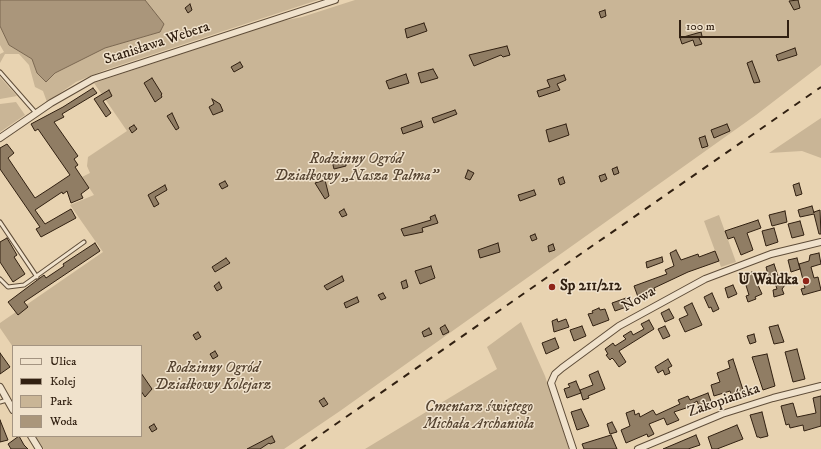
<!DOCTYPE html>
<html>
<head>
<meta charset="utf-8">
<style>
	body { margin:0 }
	#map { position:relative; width:821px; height:449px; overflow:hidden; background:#e8d3b1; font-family:"IM FELL DW Pica",serif }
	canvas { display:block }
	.legend { position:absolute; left:12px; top:345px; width:130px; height:92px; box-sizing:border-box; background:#f0e2cc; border:1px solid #a49481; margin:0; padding:5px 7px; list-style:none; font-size:12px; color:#312011 }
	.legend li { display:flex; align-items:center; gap:8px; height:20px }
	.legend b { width:20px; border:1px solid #a49481 }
	.scale { position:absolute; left:679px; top:20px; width:110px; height:18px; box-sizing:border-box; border:2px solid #312011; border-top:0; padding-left:5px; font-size:12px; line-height:14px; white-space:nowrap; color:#312011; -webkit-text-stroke:3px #f0e2cc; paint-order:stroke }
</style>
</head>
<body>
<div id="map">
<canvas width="821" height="449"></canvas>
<ul class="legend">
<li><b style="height:5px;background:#f0e2cc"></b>Ulica</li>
<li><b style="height:5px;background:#312011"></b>Kolej</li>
<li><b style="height:11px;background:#c9b596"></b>Park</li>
<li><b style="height:11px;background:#aa967b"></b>Woda</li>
</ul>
<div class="scale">100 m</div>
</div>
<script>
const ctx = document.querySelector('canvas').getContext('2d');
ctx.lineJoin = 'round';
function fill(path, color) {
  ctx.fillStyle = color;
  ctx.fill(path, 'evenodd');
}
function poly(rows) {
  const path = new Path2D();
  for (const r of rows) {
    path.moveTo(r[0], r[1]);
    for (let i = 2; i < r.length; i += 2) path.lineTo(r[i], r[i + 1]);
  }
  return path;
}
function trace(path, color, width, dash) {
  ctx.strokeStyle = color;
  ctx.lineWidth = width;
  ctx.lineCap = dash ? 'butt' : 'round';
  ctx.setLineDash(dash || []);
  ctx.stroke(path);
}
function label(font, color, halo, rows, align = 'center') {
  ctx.font = font + ' "IM FELL DW Pica",serif';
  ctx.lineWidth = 3;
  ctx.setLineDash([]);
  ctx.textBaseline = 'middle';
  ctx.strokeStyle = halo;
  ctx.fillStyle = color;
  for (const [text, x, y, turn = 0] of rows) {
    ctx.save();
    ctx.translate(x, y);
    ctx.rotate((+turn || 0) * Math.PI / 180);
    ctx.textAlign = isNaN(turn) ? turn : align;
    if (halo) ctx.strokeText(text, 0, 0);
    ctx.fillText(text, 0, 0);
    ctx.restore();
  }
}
fill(poly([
	[145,0,318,0,105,70,76,82,47,102,43,91,35,87,29,65,19,54,5,54,0,63,0,54,4,52,0,45,0,26,9,45,32,59,37,73,46,82,55,73,105,48,160,32,163,24],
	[355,0,821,0,821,65,756,115,340,411,284,449,44,449,35,436,141,436,141,346,13,346,13,347,0,328,0,323,103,252,70,205,94,195,82,177,90,173,87,166,88,157,127,131,94,83,277,22,302,17],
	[0,77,17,96,0,99],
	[16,102,25,115,0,132,0,104],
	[821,118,821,158,802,151,769,153],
	[719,215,736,262,721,267,704,221],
	[521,322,545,376,569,449,365,449,497,369,487,347]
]), '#c9b596');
const water = poly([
	[0,0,145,0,164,24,160,32,105,48,55,73,46,82,37,73,32,59,9,45,0,26,0,0]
]);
fill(water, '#aa967b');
trace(water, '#7a6751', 1);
const building = poly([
	[798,0,800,8,794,10,789,1,798,0],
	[190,4,192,10,188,13,185,8,190,4],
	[605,10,606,16,601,18,599,12,605,10],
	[424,23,427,31,407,38,405,29,424,23],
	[701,32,702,36,699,38,702,44,695,46,693,40,682,44,680,38,701,32],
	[507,46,510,55,503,57,501,55,474,66,469,55,507,46],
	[795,48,797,55,778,61,776,55,795,48],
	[752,61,760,82,754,83,747,63,752,61],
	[240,62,243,67,234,72,231,67,240,62],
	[433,69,438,78,421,83,418,73,433,69],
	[406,74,409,83,389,89,386,81,406,74],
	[564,75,566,80,557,84,560,90,539,97,537,91,550,87,547,80,564,75],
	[152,78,162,94,161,95,162,97,155,102,144,83,152,78],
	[93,88,97,93,62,114,64,117,54,122,78,156,74,159,78,165,75,167,89,188,81,194,83,198,71,203,67,191,63,194,62,192,35,210,45,224,71,209,76,218,41,237,36,229,40,227,0,169,0,148,7,144,14,153,8,158,35,198,49,189,70,175,38,129,35,131,31,124,63,107,93,88],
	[109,90,112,96,103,101,111,113,106,117,94,99,109,90],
	[212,99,220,104,223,111,213,115,209,107,214,104,212,99],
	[455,110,457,114,434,123,432,118,455,110],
	[172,113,179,128,176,130,167,116,172,113],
	[421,121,423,127,403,134,401,128,421,121],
	[566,124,569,135,549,142,546,130,566,124],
	[727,124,730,131,714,138,711,130,727,124],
	[134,125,137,129,132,133,129,128,134,125],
	[705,136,708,146,702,148,699,138,705,136],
	[345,157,346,166,334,169,332,161,345,157],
	[617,167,619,173,614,175,612,169,617,167],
	[468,170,474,173,470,180,465,178,468,170],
	[605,174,607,179,601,182,599,176,605,174],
	[563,177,565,183,560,185,558,179,563,177],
	[325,180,329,196,325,199,315,183,325,180],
	[225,181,228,186,222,189,219,184,225,181],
	[799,183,802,194,796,196,793,185,799,183],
	[165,185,167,190,155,197,159,204,154,207,148,195,165,185],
	[534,190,536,195,520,201,518,195,534,190],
	[812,206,814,213,814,212,820,210,821,234,819,234,814,214,800,217,798,210,812,206],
	[344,209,347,215,342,217,339,212,344,209],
	[785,211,787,222,772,226,769,215,785,211],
	[435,215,438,223,422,228,423,232,404,236,401,229,431,220,430,217,435,215],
	[758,220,761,228,747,233,753,250,741,255,734,237,728,239,725,231,758,220],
	[800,221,804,235,792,238,788,224,800,221],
	[774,228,778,242,766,246,762,231,774,228],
	[535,234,537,239,532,241,530,236,535,234],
	[7,238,17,255,14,257,25,274,13,282,0,262,0,242,7,238],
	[95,243,100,251,24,302,28,307,18,315,8,302,44,275,46,278,64,266,63,264,95,243],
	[498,243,500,252,480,258,478,250,498,243],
	[553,244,555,250,549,252,548,246,553,244],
	[676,250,681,260,698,254,699,257,715,251,719,261,688,272,654,288,655,291,638,297,634,286,667,274,665,270,674,266,670,253,676,250],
	[819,253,821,264,811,267,814,278,818,277,821,290,803,295,801,289,805,288,799,264,809,261,810,255,819,253],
	[662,257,663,262,647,268,646,262,662,257],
	[226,258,230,263,215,272,212,267,226,258],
	[797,258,800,269,791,272,788,260,797,258],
	[774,264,778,276,782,274,785,285,782,289,784,294,774,297,773,290,777,289,773,277,769,278,766,267,774,264],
	[431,266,435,278,420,284,415,271,431,266],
	[752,272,762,294,755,297,756,299,748,302,746,296,749,295,744,279,745,279,744,275,752,272],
	[342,276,344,281,327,290,324,286,342,276],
	[406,280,408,287,403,289,401,282,406,280],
	[219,282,222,288,217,291,214,286,219,282],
	[733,285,737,294,728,298,725,288,733,285],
	[383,293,386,298,381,300,378,295,383,293],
	[712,293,719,309,713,312,711,307,709,308,704,297,712,293],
	[357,297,359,302,346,308,344,303,357,297],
	[629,297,632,305,615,311,612,303,629,297],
	[692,303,702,325,685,332,679,319,688,315,684,307,692,303],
	[599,308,600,310,605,309,609,320,593,326,588,314,593,313,592,311,599,308],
	[669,309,674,318,665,322,661,313,669,309],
	[557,319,558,322,566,319,569,327,554,332,552,321,557,319],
	[649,320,654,329,619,351,626,362,619,367,614,360,612,358,610,360,606,355,608,354,605,349,613,343,615,346,626,339,623,336,631,331,633,335,644,329,641,324,649,320],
	[445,325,449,332,443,335,440,328,445,325],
	[778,325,784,342,774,344,769,327,778,325],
	[582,326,586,336,574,341,570,330,582,326],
	[665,326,670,336,663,339,658,329,665,326],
	[429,328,432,334,424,337,422,332,429,328],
	[198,332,201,337,196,340,193,335,198,332],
	[754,334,756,342,750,344,747,336,754,334],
	[555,338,559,348,546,354,542,343,555,338],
	[797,349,805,379,793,382,785,352,797,349],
	[215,351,218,356,213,359,210,354,215,351],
	[0,353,10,367,0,374,0,353],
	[767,354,775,386,763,390,752,357,767,354],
	[668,359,672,366,668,368,670,373,665,375,663,370,658,373,655,367,668,359],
	[733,359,745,396,733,399,730,391,714,396,711,385,720,382,717,373,730,368,728,361,733,359],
	[598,371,605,389,588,396,589,398,583,400,580,390,593,385,589,375,598,371],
	[141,373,152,389,145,397,141,391,141,373],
	[576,381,581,393,567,398,564,389,570,387,568,384,576,381],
	[708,393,713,407,701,411,697,401,686,408,674,412,679,420,667,425,664,418,649,424,654,434,648,437,647,434,626,443,621,430,630,426,626,413,634,410,635,415,639,413,640,417,653,410,656,415,680,404,678,400,688,396,690,400,708,393],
	[821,396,821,426,804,431,803,425,790,428,789,424,786,425,781,406,793,403,797,417,816,413,813,398,821,396],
	[324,398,328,404,323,407,319,401,324,398],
	[581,409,589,426,577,430,571,412,581,409],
	[762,412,768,436,760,438,759,437,757,437,750,415,762,412],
	[0,420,8,440,0,442,0,420],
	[612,422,617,432,610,434,607,424,612,422],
	[154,424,157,429,152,432,149,427,154,424],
	[737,425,743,439,717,449,712,449,708,437,737,425],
	[611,435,617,449,584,449,582,444,611,435],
	[696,435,700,445,688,449,663,449,696,435],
	[19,436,24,445,28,449,11,449,8,444,19,436],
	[272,436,275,442,270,444,269,443,260,449,247,449,272,436]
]);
fill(building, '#907d64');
trace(building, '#312011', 1);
const lane = poly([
	[0,72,36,113],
	[0,222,37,277],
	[0,279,8,287,24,285,84,242],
	[0,402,7,400]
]);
const street = poly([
	[0,138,51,103,93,79,335,0],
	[0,387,13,410],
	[31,436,39,449],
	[573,449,551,383,555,374,562,368,619,326,705,279,771,254,821,242],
	[638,449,722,414,773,398,821,386]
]);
trace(lane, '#5f4d39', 5);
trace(street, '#5f4d39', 8);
trace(lane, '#f0e2cc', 3);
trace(street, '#f0e2cc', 6);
trace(poly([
	[300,449,821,87]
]), '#312011', 2, [7, 7]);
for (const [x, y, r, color] of [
	[806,281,4,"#8f2418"],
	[552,287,4,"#8f2418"]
]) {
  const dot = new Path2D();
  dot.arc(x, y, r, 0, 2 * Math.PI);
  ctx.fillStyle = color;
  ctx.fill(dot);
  trace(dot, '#f0e2cc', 1.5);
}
label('15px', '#312011', '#f0e2cc', [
	["Stanisława Webera",157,44,-18],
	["Nowa",639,300,-30],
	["Zakopiańska",724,401,-19]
]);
label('italic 15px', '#574532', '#f0e2cc', [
	["Rodzinny Ogród",356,160],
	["Działkowy „Nasza Palma”",356,177],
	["Rodzinny Ogród",213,369],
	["Działkowy Kolejarz",213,386],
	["Cmentarz świętego",479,408],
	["Michała Archanioła",479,425]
]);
label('bold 15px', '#312011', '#f0e2cc', [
	["U Waldka",798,281],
	["Sp 211/212",560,287,"left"]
], 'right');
</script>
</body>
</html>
